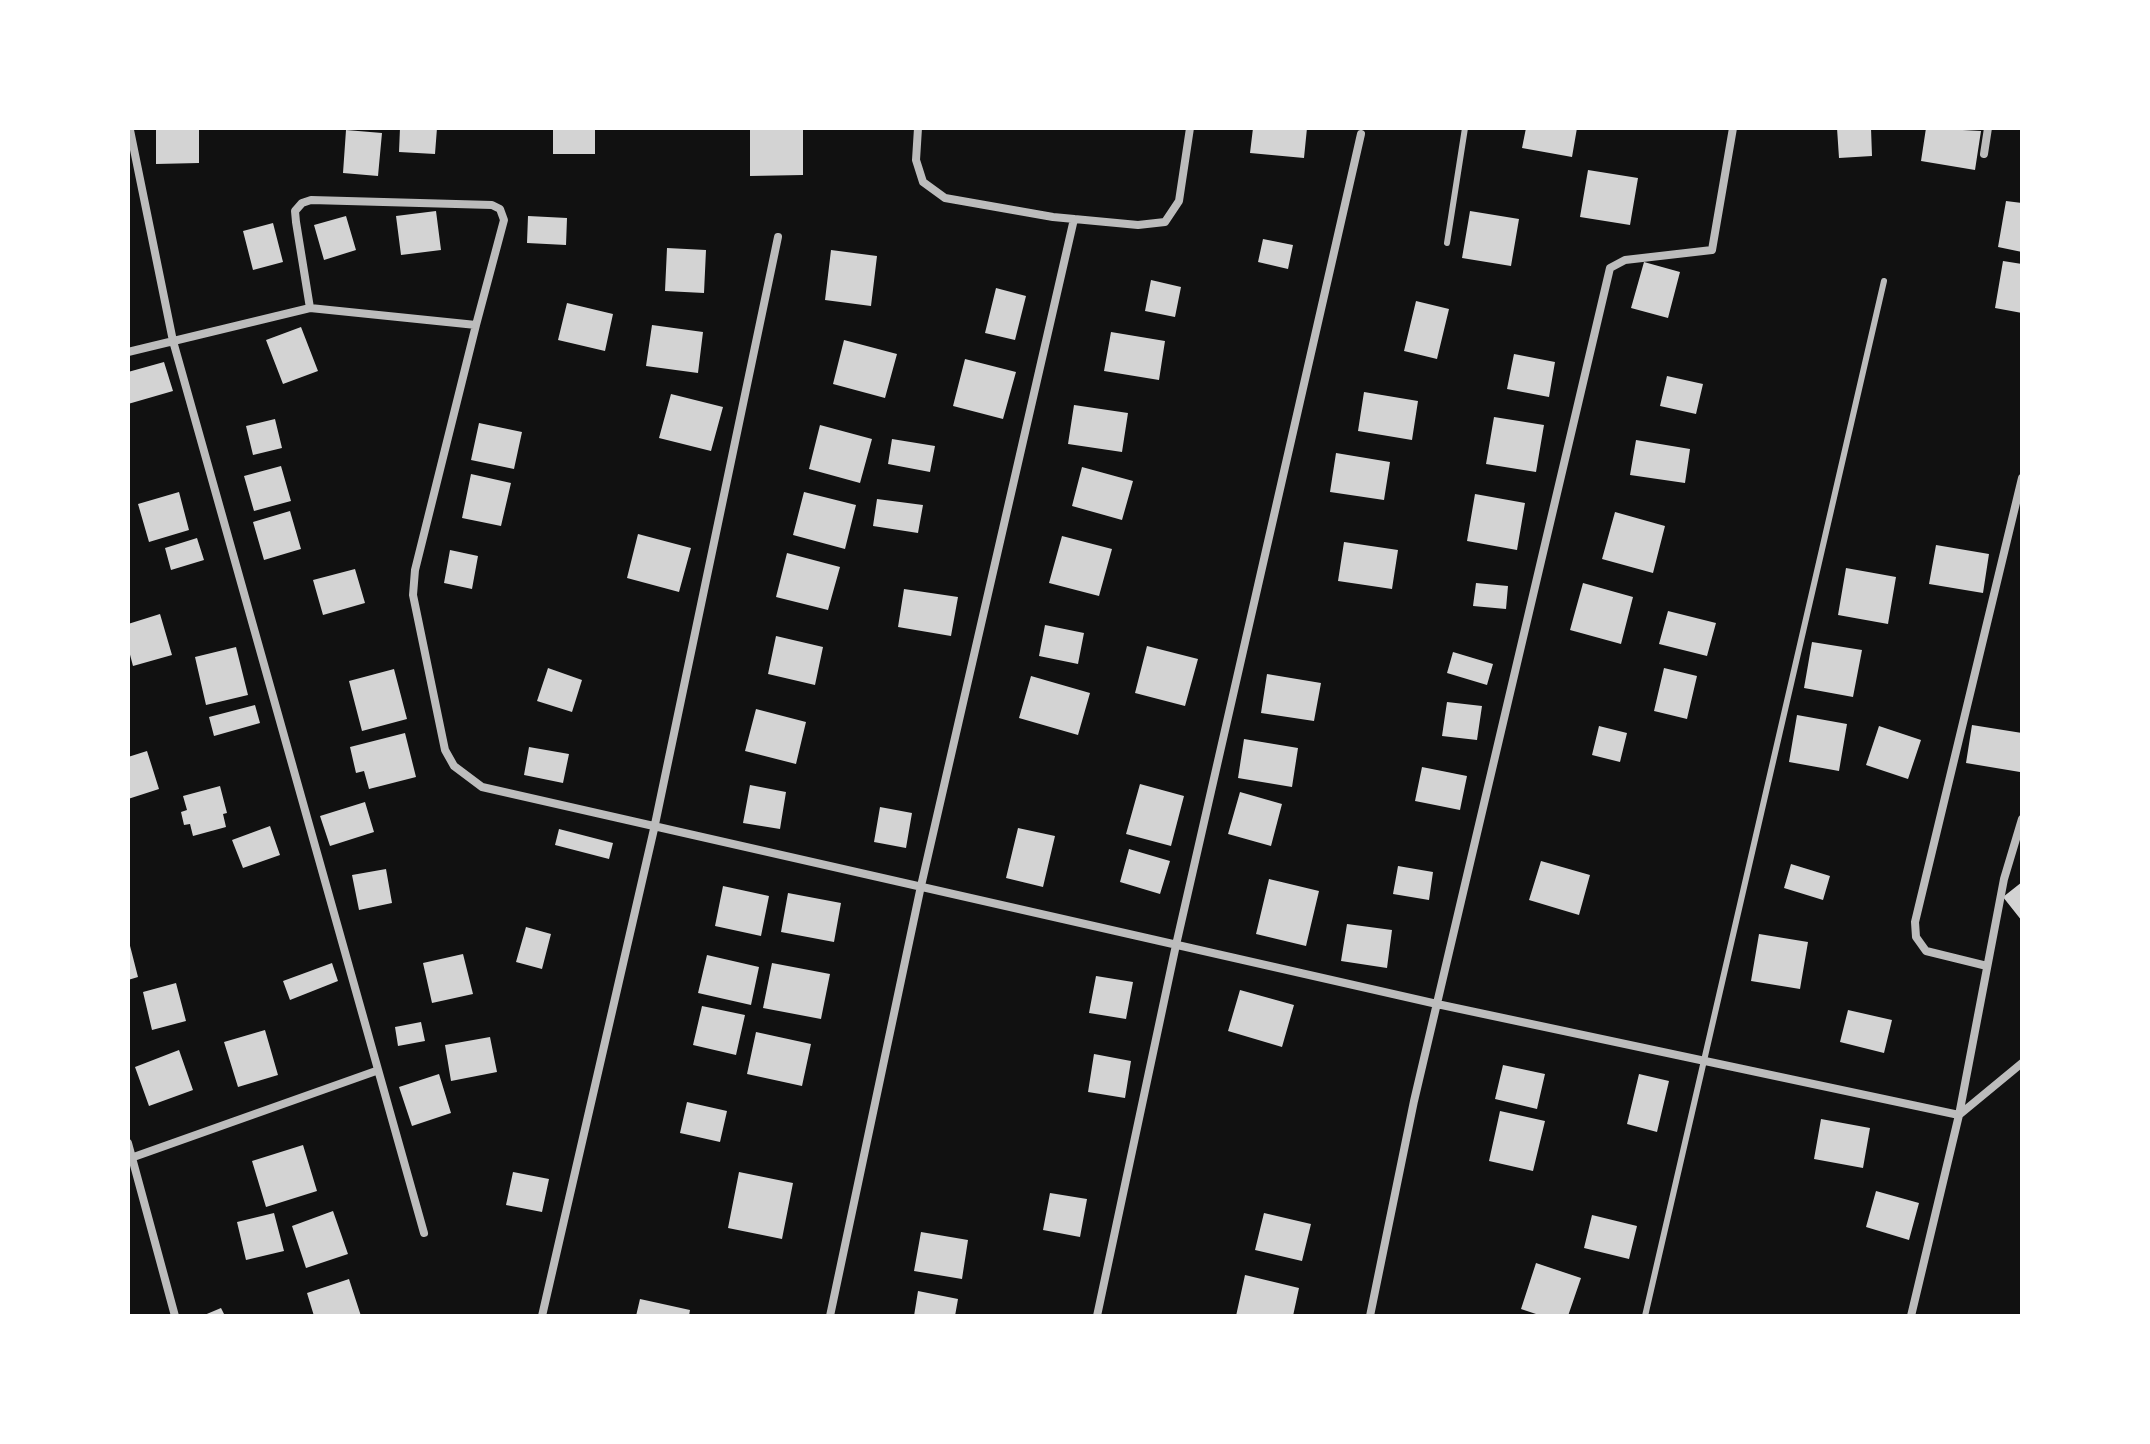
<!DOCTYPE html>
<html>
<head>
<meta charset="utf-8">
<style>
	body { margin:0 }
	#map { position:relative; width:2150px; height:1444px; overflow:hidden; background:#111; font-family:"Fira Sans Condensed",sans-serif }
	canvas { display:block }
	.frame { position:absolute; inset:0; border:130px solid #fff; pointer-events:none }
</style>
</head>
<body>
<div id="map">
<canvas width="2150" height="1444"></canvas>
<div class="frame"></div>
</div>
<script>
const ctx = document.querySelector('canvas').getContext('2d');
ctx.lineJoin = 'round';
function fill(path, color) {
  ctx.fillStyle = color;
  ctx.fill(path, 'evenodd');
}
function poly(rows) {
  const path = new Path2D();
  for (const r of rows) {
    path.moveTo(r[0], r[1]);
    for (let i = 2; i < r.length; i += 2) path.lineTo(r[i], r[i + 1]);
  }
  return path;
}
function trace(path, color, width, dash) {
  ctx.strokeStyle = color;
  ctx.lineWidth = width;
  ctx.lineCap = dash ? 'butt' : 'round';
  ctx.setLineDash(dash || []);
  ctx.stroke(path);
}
fill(poly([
	[156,128,199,128,199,163,156,164],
	[400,128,437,128,435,154,399,152],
	[553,128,595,128,595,154,553,154],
	[1253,128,1307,128,1304,158,1250,153],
	[1526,128,1577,128,1572,157,1522,148],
	[1837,128,1871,128,1872,156,1839,158],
	[1926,128,1981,131,1975,170,1921,161],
	[750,129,803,129,803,175,750,176],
	[346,130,382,133,378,176,343,173],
	[1588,170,1638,178,1630,225,1580,217],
	[2006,201,2022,203,2022,252,1998,247],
	[436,211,441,250,401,255,396,216],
	[1470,211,1519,219,1511,266,1462,258],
	[346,216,356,250,324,260,314,225],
	[528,216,567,218,566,245,527,243],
	[273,223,283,262,253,270,243,231],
	[1263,239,1293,245,1288,269,1258,262],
	[667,248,706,250,704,293,665,291],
	[831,250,877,256,871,306,825,300],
	[2003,261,2022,264,2022,313,1995,308],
	[1644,262,1680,272,1668,318,1631,308],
	[1151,280,1181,287,1175,317,1145,311],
	[996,288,1026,296,1015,340,985,333],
	[1416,301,1449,309,1437,359,1404,351],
	[567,303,613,314,605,351,558,340],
	[652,325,703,332,698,373,646,366],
	[301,327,318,371,283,384,266,340],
	[1111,332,1165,341,1159,380,1104,371],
	[844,340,897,354,885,398,833,384],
	[1514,354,1555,362,1549,397,1507,389],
	[965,359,1016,372,1003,419,953,406],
	[164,362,173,391,128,404,128,372],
	[1667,376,1703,384,1696,414,1660,406],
	[1364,392,1418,401,1412,440,1358,431],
	[671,394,723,407,711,451,659,438],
	[1074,405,1128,413,1122,452,1068,444],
	[1494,417,1544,425,1536,472,1486,464],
	[275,419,282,448,253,455,246,426],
	[479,423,522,432,514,469,471,460],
	[820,425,872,439,860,483,809,469],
	[892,439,935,446,930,472,888,464],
	[1636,440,1690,449,1685,483,1630,475],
	[1336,453,1390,462,1384,500,1330,492],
	[281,466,291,501,254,511,244,476],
	[1082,467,1133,481,1122,520,1072,506],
	[471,474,511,483,501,526,462,518],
	[179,492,189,530,149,542,138,504],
	[804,492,856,505,845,549,793,535],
	[1475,494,1525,503,1517,550,1467,541],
	[877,499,923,505,918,533,873,526],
	[290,511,301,549,264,560,253,522],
	[1615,512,1665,526,1653,573,1602,559],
	[638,534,691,548,679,592,627,578],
	[1062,536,1112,549,1099,596,1049,583],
	[197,538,204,560,171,570,165,548],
	[1344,542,1398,550,1392,589,1338,581],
	[1936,545,1989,554,1983,593,1929,584],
	[450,550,478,556,472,589,444,583],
	[787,553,840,567,828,610,776,597],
	[1846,568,1896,577,1888,624,1838,615],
	[355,569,365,603,323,615,313,580],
	[1476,583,1508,586,1506,609,1473,606],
	[1583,583,1633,597,1621,644,1570,630],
	[904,589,958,597,951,636,898,627],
	[1668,611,1716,623,1707,656,1659,644],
	[160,614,172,655,133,666,128,647,128,624],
	[1045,625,1084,633,1078,664,1039,656],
	[776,636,823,647,815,685,768,674],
	[1812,642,1862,650,1853,697,1804,688],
	[1147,646,1198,659,1185,706,1135,693],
	[236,647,248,695,206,705,195,657],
	[1453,652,1493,664,1487,685,1447,673],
	[548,668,582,680,572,712,537,701],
	[1664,668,1697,676,1687,719,1654,711],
	[394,669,407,719,362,731,349,681],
	[1267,674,1321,683,1314,721,1261,713],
	[1031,676,1090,693,1078,735,1019,718],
	[1447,702,1482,706,1477,740,1442,736],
	[255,705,260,723,214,736,209,717],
	[756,709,806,722,796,764,745,751],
	[1797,715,1847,724,1839,771,1789,762],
	[1972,725,2022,733,2020,772,1966,763],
	[1599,726,1627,733,1620,762,1592,755],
	[1879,726,1921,740,1908,779,1866,765],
	[405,733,416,777,369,789,364,771,356,773,350,747],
	[1244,739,1298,748,1292,787,1238,778],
	[529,747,569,754,563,783,524,775],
	[147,751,159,789,128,799,128,757],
	[1422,767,1467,776,1460,810,1415,801],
	[1140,784,1184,796,1171,846,1126,834],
	[750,785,786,792,780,829,743,823],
	[220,786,227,813,223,814,226,827,193,836,190,824,184,825,181,812,187,810,183,796],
	[1240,792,1282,804,1271,846,1228,834],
	[365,802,374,832,330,846,320,816],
	[880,807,912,813,906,848,874,842],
	[270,826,280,855,243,868,232,840],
	[1018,828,1055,836,1043,887,1006,878],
	[559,829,613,843,609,859,555,845],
	[1129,849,1170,861,1160,894,1120,882],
	[1541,861,1590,875,1579,915,1529,900],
	[1791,864,1830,876,1823,900,1784,888],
	[1398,866,1433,872,1429,900,1393,894],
	[386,869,392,903,359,910,352,875],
	[1269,879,1319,891,1306,946,1256,934],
	[2022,882,2022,921,2003,897],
	[723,886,769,896,761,936,715,926],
	[788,893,841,903,834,942,781,932],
	[1347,924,1392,930,1387,968,1341,961],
	[526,927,551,934,542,969,516,962],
	[1759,934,1808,942,1800,989,1751,981],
	[128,938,138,977,128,980],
	[463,954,473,994,432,1003,423,963],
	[707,955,759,967,751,1005,698,993],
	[332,963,338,981,290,1000,283,981],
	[772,963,830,974,821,1019,763,1008],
	[1096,976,1133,982,1126,1019,1089,1013],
	[176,983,186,1021,152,1030,143,992],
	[1240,990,1294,1005,1282,1047,1228,1031],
	[702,1006,745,1015,736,1055,693,1045],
	[1848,1010,1892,1020,1884,1053,1840,1042],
	[421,1022,425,1041,398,1046,395,1027],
	[265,1030,278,1075,238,1087,224,1042],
	[756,1032,811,1044,802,1086,747,1074],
	[490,1037,497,1072,451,1081,445,1045],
	[179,1050,193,1090,149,1106,135,1067],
	[1094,1054,1131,1061,1125,1098,1088,1092],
	[1503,1065,1545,1074,1537,1109,1495,1099],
	[439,1074,451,1113,412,1126,399,1087],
	[1639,1074,1669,1081,1657,1132,1627,1124],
	[687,1102,727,1111,720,1142,680,1133],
	[1500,1111,1545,1121,1533,1171,1489,1161],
	[1821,1119,1870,1128,1863,1168,1814,1159],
	[303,1145,317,1191,266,1207,252,1161],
	[513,1172,549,1179,542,1212,506,1205],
	[739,1172,793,1183,782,1239,728,1228],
	[1876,1191,1919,1203,1909,1240,1866,1227],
	[1050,1193,1087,1199,1080,1237,1043,1230],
	[333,1211,348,1254,306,1268,292,1226],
	[274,1213,284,1251,246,1260,237,1222],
	[1264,1213,1311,1224,1302,1261,1255,1250],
	[1592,1215,1637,1226,1629,1259,1584,1248],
	[921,1232,968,1240,962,1279,914,1271],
	[1536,1263,1581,1278,1568,1316,1542,1316,1521,1309],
	[1245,1275,1299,1288,1293,1316,1236,1316],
	[349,1279,361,1316,314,1316,307,1293],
	[918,1291,958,1299,955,1316,914,1316],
	[640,1299,690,1310,689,1316,636,1316],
	[221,1308,225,1316,202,1316]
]), '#d3d3d3');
trace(poly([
	[1447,243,1465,128],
	[1645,1316,1884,281]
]), '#bcbcbc', 6);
trace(poly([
	[918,128,916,160,923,182,945,198,1053,217,1138,225,1165,222,1179,201,1190,128],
	[130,130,173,341,424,1233],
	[1984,154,1988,128],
	[310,308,296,222,295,211,302,203,311,200,492,205,500,209,504,220,476,325],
	[128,352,310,308,476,325,415,570,413,595,445,750,454,766,482,787,1437,1004,1959,1115,2022,1063],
	[1987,966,1926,951,1916,937,1915,922,2022,478],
	[128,1143,175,1316],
	[128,1159,376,1071],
	[542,1316,654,829,778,237],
	[830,1316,921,886,1074,219],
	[1097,1316,1176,945,1361,134],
	[1370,1316,1414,1101,1610,268,1625,260,1712,250,1733,128],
	[1911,1316,1959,1115,2004,879,2022,819]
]), '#bcbcbc', 8);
</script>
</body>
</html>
